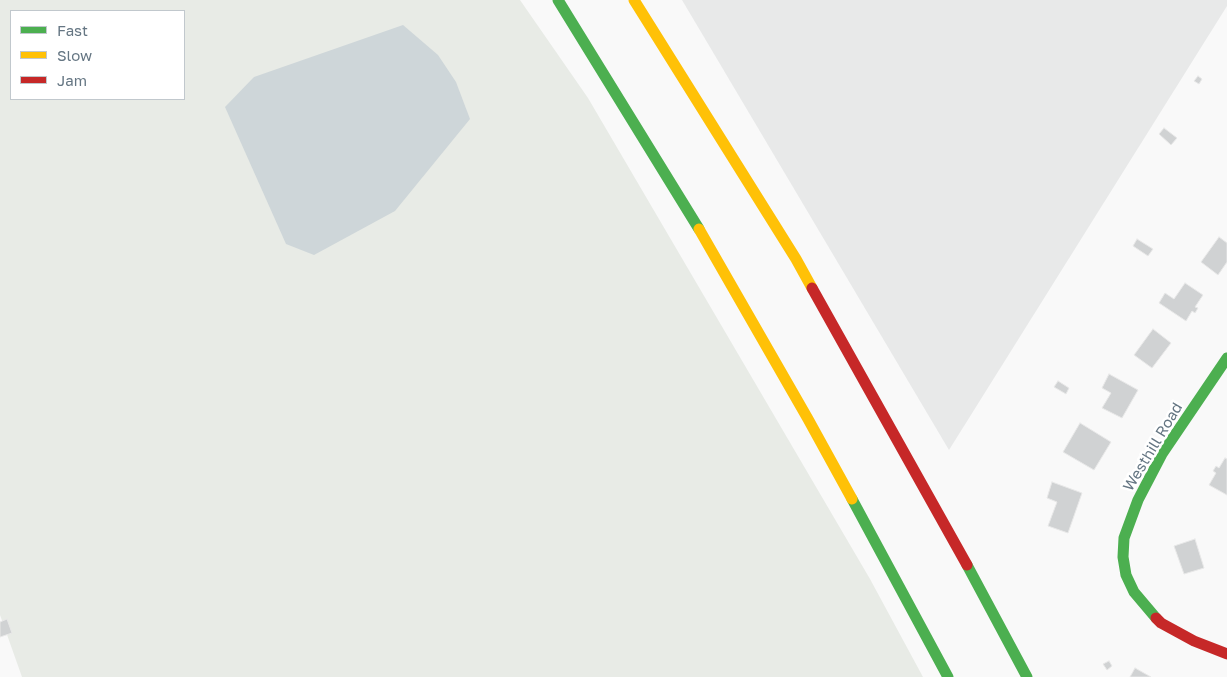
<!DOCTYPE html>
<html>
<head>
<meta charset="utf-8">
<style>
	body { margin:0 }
	#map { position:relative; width:1227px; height:677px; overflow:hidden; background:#f9f9f9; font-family:"Golos Text",sans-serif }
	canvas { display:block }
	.legend { position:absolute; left:10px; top:10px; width:175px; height:90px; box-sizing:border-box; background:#fff; border:1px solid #c1c8cd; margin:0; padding:6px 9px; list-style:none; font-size:15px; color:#657683 }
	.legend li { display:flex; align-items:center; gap:10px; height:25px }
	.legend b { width:25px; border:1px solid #c1c8cd }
</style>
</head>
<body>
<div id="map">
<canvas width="1227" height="677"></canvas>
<ul class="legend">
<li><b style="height:6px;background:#4caf50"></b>Fast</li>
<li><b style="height:6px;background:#ffc107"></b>Slow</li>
<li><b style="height:6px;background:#c62828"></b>Jam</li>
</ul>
</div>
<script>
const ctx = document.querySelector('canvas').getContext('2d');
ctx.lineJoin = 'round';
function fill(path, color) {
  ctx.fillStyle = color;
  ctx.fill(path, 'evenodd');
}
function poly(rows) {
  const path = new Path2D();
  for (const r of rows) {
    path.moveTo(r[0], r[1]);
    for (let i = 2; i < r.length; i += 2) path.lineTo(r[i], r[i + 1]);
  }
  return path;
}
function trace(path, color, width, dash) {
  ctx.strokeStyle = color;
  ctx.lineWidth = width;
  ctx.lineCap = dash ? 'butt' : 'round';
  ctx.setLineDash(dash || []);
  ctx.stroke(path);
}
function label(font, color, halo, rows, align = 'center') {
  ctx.font = font + ' "Golos Text",sans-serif';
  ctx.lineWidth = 5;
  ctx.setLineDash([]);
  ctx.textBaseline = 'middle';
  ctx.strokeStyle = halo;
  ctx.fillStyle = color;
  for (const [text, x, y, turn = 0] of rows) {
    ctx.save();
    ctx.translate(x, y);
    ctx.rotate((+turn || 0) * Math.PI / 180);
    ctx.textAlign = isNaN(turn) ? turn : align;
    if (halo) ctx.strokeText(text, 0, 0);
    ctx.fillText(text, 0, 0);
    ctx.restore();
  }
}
fill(poly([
	[682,0,1227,0,1227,6,949,450]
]), '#e8e9e9');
fill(poly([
	[0,0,520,0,588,98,870,579,923,677,22,677,0,615],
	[11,11,184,11,184,99,11,99]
]), '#e8ebe6');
fill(poly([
	[403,25,438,55,456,82,470,119,395,211,314,255,286,244,225,107,254,77]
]), '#ced6d9');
const building = poly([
	[1198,76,1202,79,1199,84,1194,81,1198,76],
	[1164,128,1177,138,1171,145,1159,134,1164,128],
	[1219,237,1227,243,1227,262,1218,275,1201,262,1219,237],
	[1137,239,1153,249,1148,256,1133,246,1137,239],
	[1185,283,1203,295,1195,307,1198,308,1195,313,1192,311,1186,321,1159,303,1165,293,1174,299,1185,283],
	[1153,329,1171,343,1152,368,1134,355,1153,329],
	[1109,374,1138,390,1122,418,1102,408,1111,393,1102,388,1109,374],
	[1058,381,1069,388,1066,394,1054,387,1058,381],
	[1080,423,1111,442,1094,470,1063,452,1080,423],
	[1225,458,1227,459,1227,495,1209,485,1216,473,1213,471,1216,466,1219,468,1225,458],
	[1052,482,1082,493,1068,533,1048,526,1057,502,1047,498,1052,482],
	[1195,539,1204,568,1184,574,1174,546,1195,539],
	[7,619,12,633,0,637,0,622,7,619],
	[1109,661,1112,666,1107,670,1103,664,1109,661],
	[1135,668,1151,677,1130,677,1135,668]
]);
fill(building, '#d0d2d3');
trace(building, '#e8e8e8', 1);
trace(poly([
	[558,0,699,229],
	[852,499,948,677],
	[967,565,1027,677],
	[1156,618,1134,592,1126,575,1123,557,1124,538,1138,500,1162,454,1227,358]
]), '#4caf50', 11);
trace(poly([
	[634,0,796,259,812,288],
	[699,229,808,419,852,499]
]), '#ffc107', 11);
trace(poly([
	[812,288,967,565],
	[1156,618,1161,623,1194,641,1227,654]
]), '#c62828', 11);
label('15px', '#657683', '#fff', [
	["Westhill Road",1153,447,-59]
]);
</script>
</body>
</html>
